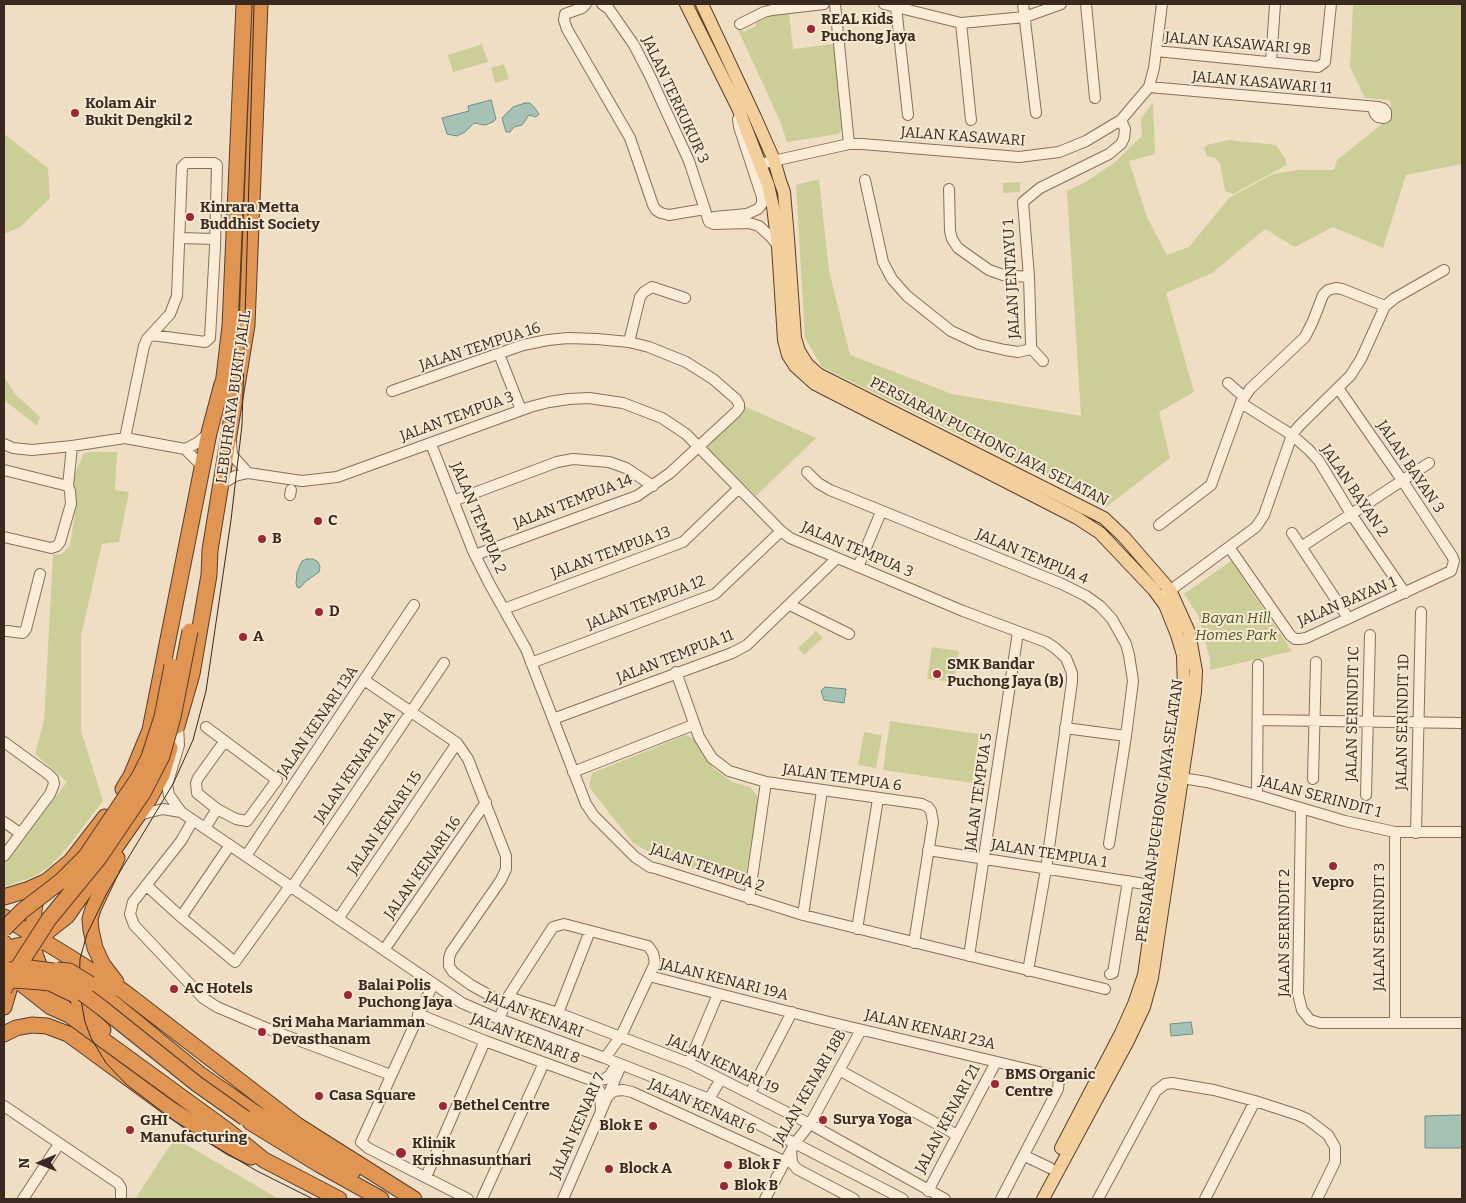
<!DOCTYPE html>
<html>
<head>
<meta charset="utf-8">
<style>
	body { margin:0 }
	#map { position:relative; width:1466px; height:1203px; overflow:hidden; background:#efdec4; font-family:Bitter,serif }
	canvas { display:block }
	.frame { position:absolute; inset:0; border:5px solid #3a291e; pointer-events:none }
	.north { position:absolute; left:15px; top:1138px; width:50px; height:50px; -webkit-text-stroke:4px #f6e9d3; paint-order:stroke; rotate:269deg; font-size:14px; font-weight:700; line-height:20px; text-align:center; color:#3a291e }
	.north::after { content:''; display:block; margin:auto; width:18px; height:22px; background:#3a291e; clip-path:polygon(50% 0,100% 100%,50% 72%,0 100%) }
</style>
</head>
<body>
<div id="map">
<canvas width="1466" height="1203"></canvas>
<div class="frame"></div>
<div class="north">N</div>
</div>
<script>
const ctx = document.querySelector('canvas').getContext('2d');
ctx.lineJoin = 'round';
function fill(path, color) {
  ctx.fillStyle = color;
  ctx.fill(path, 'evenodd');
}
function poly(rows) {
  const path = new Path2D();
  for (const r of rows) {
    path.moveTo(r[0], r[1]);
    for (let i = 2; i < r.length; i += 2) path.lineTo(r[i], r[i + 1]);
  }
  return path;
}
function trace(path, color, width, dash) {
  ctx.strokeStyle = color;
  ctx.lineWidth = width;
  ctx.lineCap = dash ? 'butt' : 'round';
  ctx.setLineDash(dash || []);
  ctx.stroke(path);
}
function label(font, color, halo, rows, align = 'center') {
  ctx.font = font + ' Bitter,serif';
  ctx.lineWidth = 4;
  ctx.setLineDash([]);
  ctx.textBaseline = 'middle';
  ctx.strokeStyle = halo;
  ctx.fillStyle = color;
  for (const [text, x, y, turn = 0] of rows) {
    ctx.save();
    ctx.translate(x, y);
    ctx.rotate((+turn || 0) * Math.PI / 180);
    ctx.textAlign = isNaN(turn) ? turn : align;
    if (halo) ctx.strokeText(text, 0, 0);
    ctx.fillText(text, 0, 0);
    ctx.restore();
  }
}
fill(poly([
	[1353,4,1462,4,1462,164,1406,175,1383,248,1333,227,1295,247,1265,229,1212,273,1166,293,1194,392,1159,412,1170,458,1106,507,822,367,805,338,796,185,819,179,829,271,850,355,952,394,1081,416,1067,191,1084,183,1114,163,1142,136,1141,119,1153,102,1155,154,1129,161,1147,217,1167,255,1189,247,1229,198,1273,174,1299,170,1334,170,1337,160,1392,116,1390,100,1365,98,1350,67],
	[789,13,793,49,834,44,842,129,838,134,787,142,780,121,734,21,737,20,743,32,756,26,756,23,773,15],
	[482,44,488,62,453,72,448,55],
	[504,64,509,79,495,83,491,68],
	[4,134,48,168,50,198,20,227,4,234],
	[1229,140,1276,145,1286,160,1287,165,1233,194,1225,191,1220,163,1215,158,1207,156,1204,148,1207,145],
	[1020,182,1020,192,1003,193,1003,183],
	[4,377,15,394,40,417,37,426,4,400],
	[744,406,816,438,756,496,706,446],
	[92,452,117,452,115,490,129,492,119,542,102,544,81,635,81,731,103,801,66,849,49,867,33,877,4,887,4,864,67,782,35,754,44,721,53,555,62,554,70,545,76,507,72,480,84,453],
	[1231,561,1292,651,1210,670,1210,659,1198,615,1184,594],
	[816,631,823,638,804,655,798,648],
	[932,647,959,651,954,682,927,679],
	[890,721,979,734,972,783,883,770],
	[864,732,882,735,876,768,858,765],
	[686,735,696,740,713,768,732,782,750,787,759,798,744,885,660,858,633,843,589,787,592,773],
	[175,1138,279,1199,135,1199]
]), '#ccce97');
const water = poly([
	[491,100,496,119,493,122,485,125,474,123,465,132,457,136,447,134,442,118,469,111,468,106,491,100],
	[525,103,530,103,534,107,539,114,536,117,529,115,522,125,514,127,510,132,506,132,502,118,513,107,525,103],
	[307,559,313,559,318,562,320,567,319,572,305,582,300,588,297,587,296,584,297,572,302,561,307,559],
	[825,687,846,689,844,703,824,700,821,691,825,687],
	[1191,1022,1193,1034,1171,1036,1170,1024,1191,1022],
	[1462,1115,1462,1148,1425,1148,1425,1116,1462,1115]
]);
fill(water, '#a6c2b7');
trace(water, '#6c9184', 1);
const minor = poly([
	[586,4,582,8,565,14,564,20,567,29,630,138,653,205,656,210,661,213,669,215,705,209],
	[602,4,609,9,634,45,650,76,689,161,709,222,714,224,749,223,759,226,771,237,778,246],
	[835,4,849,144],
	[884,4,961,23,1025,17,1061,4],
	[1023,4,1036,113],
	[1086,4,1095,98],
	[896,7,908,115],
	[961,23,971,120],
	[740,24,764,12,772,10,824,4],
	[1156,51,1318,67,1325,62,1331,4],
	[1271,62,1275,4],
	[1149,87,1378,107,1384,109,1386,112,1386,117,1384,118,1378,117,1375,114,1373,108],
	[760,164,849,144,862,144,1019,157,1059,152,1086,141,1121,120,1149,87,1154,68,1162,4],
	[865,180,883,262,892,279,907,296,951,331,979,344,1005,350,1018,352,1027,350,1031,348,1031,344,1029,277,1023,202,1040,188,1109,154,1121,144,1124,138,1125,129,1121,120],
	[949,189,950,231,952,239,958,248,989,270,1003,275,1029,277],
	[714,217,747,214,758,209,762,204,762,197,739,127,738,119],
	[180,238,215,239],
	[629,342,640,297,644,292,652,287,685,298],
	[1031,348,1043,361],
	[499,354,521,410],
	[1228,383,1244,397],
	[392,391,523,345,548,340,568,338,597,339,629,342,649,347,686,362,713,379,736,399,739,404,739,408,736,412,670,473,637,496,475,555],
	[1241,403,1292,435,1309,450,1319,461,1351,514,1405,593],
	[125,438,144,346,147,339,170,314,177,296,182,167,186,163,214,163,217,165,215,247,210,338,205,342,151,335],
	[231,443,232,455,248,473],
	[4,444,13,448,32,450,72,446,125,438,185,449,202,466],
	[431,444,473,551,489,583,526,649,586,804,594,816,635,857,650,867,658,869,803,915,1105,989],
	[185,449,197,443,209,433],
	[4,470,68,486],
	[807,472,818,483,830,490,1062,584,1086,596,1100,606,1112,619,1126,644,1129,655,1133,681,1126,736,1109,844],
	[222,488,225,482,235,476,248,473,302,481,337,477,530,407,549,402,569,399,589,398,623,403,662,418,686,434,781,531,790,538,963,611,1046,642,1055,648,1066,658,1072,673,1072,682,1046,869,1028,971],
	[290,495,291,490],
	[453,501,557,462,573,459,609,462,626,468,653,486],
	[1159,525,1211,485,1241,402,1250,389,1305,337,1313,321,1323,295,1328,290,1336,288,1342,289,1385,306],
	[1292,533,1348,618],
	[4,537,51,548,57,546,60,542,71,504,70,491,68,486,72,446],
	[1229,547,1290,635,1295,639,1300,639,1306,638,1451,571,1454,561,1452,556,1402,480,1338,388],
	[1301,547,1429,463],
	[858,567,881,512],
	[1164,595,1256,527,1264,515,1292,435,1299,426,1350,376,1361,359,1385,306,1395,298,1444,270],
	[790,605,849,634],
	[504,609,683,542,739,488],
	[7,631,23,633,26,629,40,574],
	[531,663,715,594,781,531],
	[676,672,699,737,712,758,729,771,766,782,922,804,928,807,931,811,933,822,914,943],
	[364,680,457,743,468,759,506,856,506,869,501,880,451,952,449,958,449,966,453,972,471,985,505,1004],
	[553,719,732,653,747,645,837,558],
	[1258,720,1462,723],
	[178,724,179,745,167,785,169,795,181,812,462,1003,499,1019,605,1058,709,1099,903,1199],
	[206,727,277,780,247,821,236,819,217,809,197,793,196,783,198,778,224,742],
	[1065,728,1126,736],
	[4,742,48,774,53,779,54,784,50,794,4,856],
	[573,772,693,725],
	[1175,777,1207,782,1257,795,1345,821,1395,832,1462,832],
	[1313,779,1316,662],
	[1257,795,1258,665],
	[1366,795,1370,635],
	[1301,810,1298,994,1302,1010,1310,1020,1320,1023,1462,1023],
	[138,815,163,809,181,812],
	[193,820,181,841,133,902,130,914,134,925,203,998,217,1007,271,1030,391,1075],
	[4,822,20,833],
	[205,828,217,809],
	[1416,833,1421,612],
	[928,850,1164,887],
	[246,856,414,605],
	[146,885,181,917,235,962,290,886],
	[292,887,444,663],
	[749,899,766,782],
	[803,915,822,791],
	[181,917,230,845],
	[338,919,457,743],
	[857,929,878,799],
	[384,950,486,802],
	[969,956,1018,632],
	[1110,974,1113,973,1128,881],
	[649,976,825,1021,1056,1076,1059,1079,1058,1089,1001,1199],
	[433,984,361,1142,368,1148,468,1199],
	[508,997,558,1013,689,1063,810,1124,945,1199],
	[558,1013,590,931],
	[418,1014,485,1041,594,1081,605,1079,610,1075,617,1063],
	[499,1019,508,997,553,927,564,924,648,946,653,953,655,963,621,1036,605,1058],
	[1395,1022,1395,832],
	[689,1063,718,994],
	[839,1070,957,1135],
	[594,1081,600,1092,601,1109],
	[750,1093,792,1012],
	[607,1097,614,1091,623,1090,632,1092,784,1161],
	[709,1099,721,1079],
	[4,1106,118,1183,121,1188,121,1199],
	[791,1151,792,1163,797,1169,854,1199],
	[1025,1156,1050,1168],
	[426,1177,485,1041],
	[928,1191,996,1062],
	[23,1199,59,1144],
	[482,1199,544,1063],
	[563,1199,619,1070],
	[765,1199,795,1143,810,1124,861,1030],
	[1098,1199,1156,1091,1165,1084,1172,1083,1214,1090,1255,1101,1298,1115,1307,1119,1328,1135,1335,1147,1335,1162,1317,1199],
	[1205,1199,1255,1101]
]);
const major = poly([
	[686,4,738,108,768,185,773,207,778,246,784,340,788,355,795,366,815,384,1077,518,1100,533,1154,590,1165,605,1177,635,1183,655,1184,690,1144,975,1134,1004,1121,1033,1061,1148],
	[702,4,755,117,774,160,780,181,784,192,788,238,795,338,799,351,807,364,818,374,1104,518,1124,537,1170,590,1189,632,1196,671,1195,692,1152,978,1144,1007,1128,1041,1043,1199]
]);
const highway = poly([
	[222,394,230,326,244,4],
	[177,726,192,674,209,575,210,550,247,325,260,4],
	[123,789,131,776,150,730,209,433,222,384],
	[4,897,27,890,47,881],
	[4,917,71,958,123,991,297,1125,414,1199],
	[4,943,10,957,11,983,4,1007],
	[4,949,26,944,39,938,67,916,148,801,162,775,170,748],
	[13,977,51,1007,69,1015,227,1130,264,1160,339,1199],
	[83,982,78,993,79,1006,103,1030],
	[116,982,103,965,95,948,91,930,90,919,93,909,117,858],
	[90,984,201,1075,251,1110,332,1161,353,1171],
	[69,1015,43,976,35,954,33,941,34,910,36,899,47,881,71,861,105,817],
	[4,1034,16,1028,32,1025,47,1026,68,1034,169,1108,232,1148,251,1157],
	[250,1122,320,1165,381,1199]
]);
trace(minor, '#8a6f5a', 12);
trace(major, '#583e2e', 14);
trace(highway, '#583e2e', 17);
trace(minor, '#faecd7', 10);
trace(major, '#f3cf9b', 12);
trace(highway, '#e09553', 15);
trace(poly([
	[254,4,242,425,231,520,206,691,193,740,173,784,107,893,87,934,80,959,79,989,85,1022,91,1038,106,1063,127,1085,185,1129,257,1171,313,1199]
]), '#3a291e', 1);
const highwayBridge = poly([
	[4,929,22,911,61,881,86,856,139,777,149,757,162,717,172,666],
	[10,970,30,968,53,971,102,1008,197,1084,245,1118],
	[57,970,69,971,90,984],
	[4,983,14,980,41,982,50,983,73,994],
	[4,989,49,919,99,858,143,793,162,756,173,717,190,631]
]);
trace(highwayBridge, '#583e2e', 17, []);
trace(highwayBridge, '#e09553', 15);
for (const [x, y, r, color] of [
	[811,29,5,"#9b2834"],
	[75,113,5,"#9b2834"],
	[190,217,5,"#9b2834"],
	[318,521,5,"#9b2834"],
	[262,539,5,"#9b2834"],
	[319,612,5,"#9b2834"],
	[243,637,5,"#9b2834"],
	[937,674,5,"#9b2834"],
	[1333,866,5,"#9b2834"],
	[174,989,5,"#9b2834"],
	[348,995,5,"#9b2834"],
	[262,1032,5,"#9b2834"],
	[995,1084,5,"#9b2834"],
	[319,1096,5,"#9b2834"],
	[443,1106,5,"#9b2834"],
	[823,1120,5,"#9b2834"],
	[653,1126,5,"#9b2834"],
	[130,1130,5,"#9b2834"],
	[401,1153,6,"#9b2834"],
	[728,1165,5,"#9b2834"],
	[609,1169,5,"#9b2834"],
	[724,1186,5,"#9b2834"]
]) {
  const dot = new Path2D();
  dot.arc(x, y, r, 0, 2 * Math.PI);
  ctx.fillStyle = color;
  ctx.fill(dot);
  trace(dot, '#f6e9d3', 2);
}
label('bold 15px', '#3a291e', '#f6e9d3', [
	["REAL Kids",821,20],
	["Puchong Jaya",821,37],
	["Kolam Air",85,104],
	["Bukit Dengkil 2",85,121],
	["Kinrara Metta",200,208],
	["Buddhist Society",200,225],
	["C",328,521],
	["B",272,539],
	["D",329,612],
	["A",253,637],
	["SMK Bandar",947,665],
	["Puchong Jaya (B)",947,682],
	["Vepro",1333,883,"center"],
	["Balai Polis",358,986],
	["Puchong Jaya",358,1003],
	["AC Hotels",184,989],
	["Sri Maha Mariamman",272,1023],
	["Devasthanam",272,1040],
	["BMS Organic",1005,1075],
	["Centre",1005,1092],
	["Casa Square",329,1096],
	["Bethel Centre",453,1106],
	["Surya Yoga",833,1120],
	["GHI",140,1121],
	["Manufacturing",140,1138],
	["Blok E",643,1126,"right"],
	["Klinik",412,1144],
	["Krishnasunthari",412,1161],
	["Blok F",738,1165],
	["Block A",619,1169],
	["Blok B",734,1186]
], 'left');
label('15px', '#3a291e', '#f6e9d3', [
	["JALAN KASAWARI 9B",1238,44,5],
	["JALAN KASAWARI 11",1262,83,5],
	["JALAN TERKUKUR 3",675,100,65],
	["JALAN KASAWARI",963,137,4],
	["JALAN JENTAYU 1",1012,279,-93],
	["JALAN TEMPUA 16",480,347,-18],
	["LEBUHRAYA BUKIT JALIL",234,397,-82],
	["JALAN TEMPUA 3",457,417,-20],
	["PERSIARAN PUCHONG JAYA SELATAN",989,442,27],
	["JALAN BAYAN 3",1410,467,56],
	["JALAN BAYAN 2",1354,491,56],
	["JALAN TEMPUA 14",573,502,-21],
	["JALAN TEMPUA 2",478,518,67],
	["JALAN TEMPUA 3",857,550,23],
	["JALAN TEMPUA 13",611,553,-20],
	["JALAN TEMPUA 4",1032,557,23],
	["JALAN BAYAN 1",1347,602,-23],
	["JALAN TEMPUA 12",646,603,-21],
	["JALAN TEMPUA 11",675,657,-21],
	["JALAN SERINDIT 1C",1353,714,-89],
	["JALAN KENARI 13A",318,722,-56],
	["JALAN SERINDIT 1D",1403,722,-89],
	["JALAN KENARI 14A",355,767,-56],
	["JALAN TEMPUA 6",842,778,8],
	["JALAN TEMPUA 5",979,792,-82],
	["JALAN SERINDIT 1",1320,797,15],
	["PERSIARAN PUCHONG JAYA SELATAN",1160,811,-82],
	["JALAN KENARI 15",385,823,-56],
	["JALAN TEMPUA 1",1049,854,9],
	["JALAN KENARI 16",423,868,-55],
	["JALAN TEMPUA 2",707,868,19],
	["JALAN SERINDIT 3",1380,927,-90],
	["JALAN SERINDIT 2",1285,933,-90],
	["JALAN KENARI 19A",724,980,14],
	["JALAN KENARI",534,1015,21],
	["JALAN KENARI 23A",930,1030,13],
	["JALAN KENARI 8",525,1039,21],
	["JALAN KENARI 19",723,1065,25],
	["JALAN KENARI 18B",810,1088,-60],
	["JALAN KENARI 6",702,1107,24],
	["JALAN KENARI 21",948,1119,-62],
	["JALAN KENARI 7",578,1126,-66]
]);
label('italic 15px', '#4f5724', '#f6e9d3', [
	["Bayan Hill",1236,619],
	["Homes Park",1236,636]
]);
</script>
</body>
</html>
